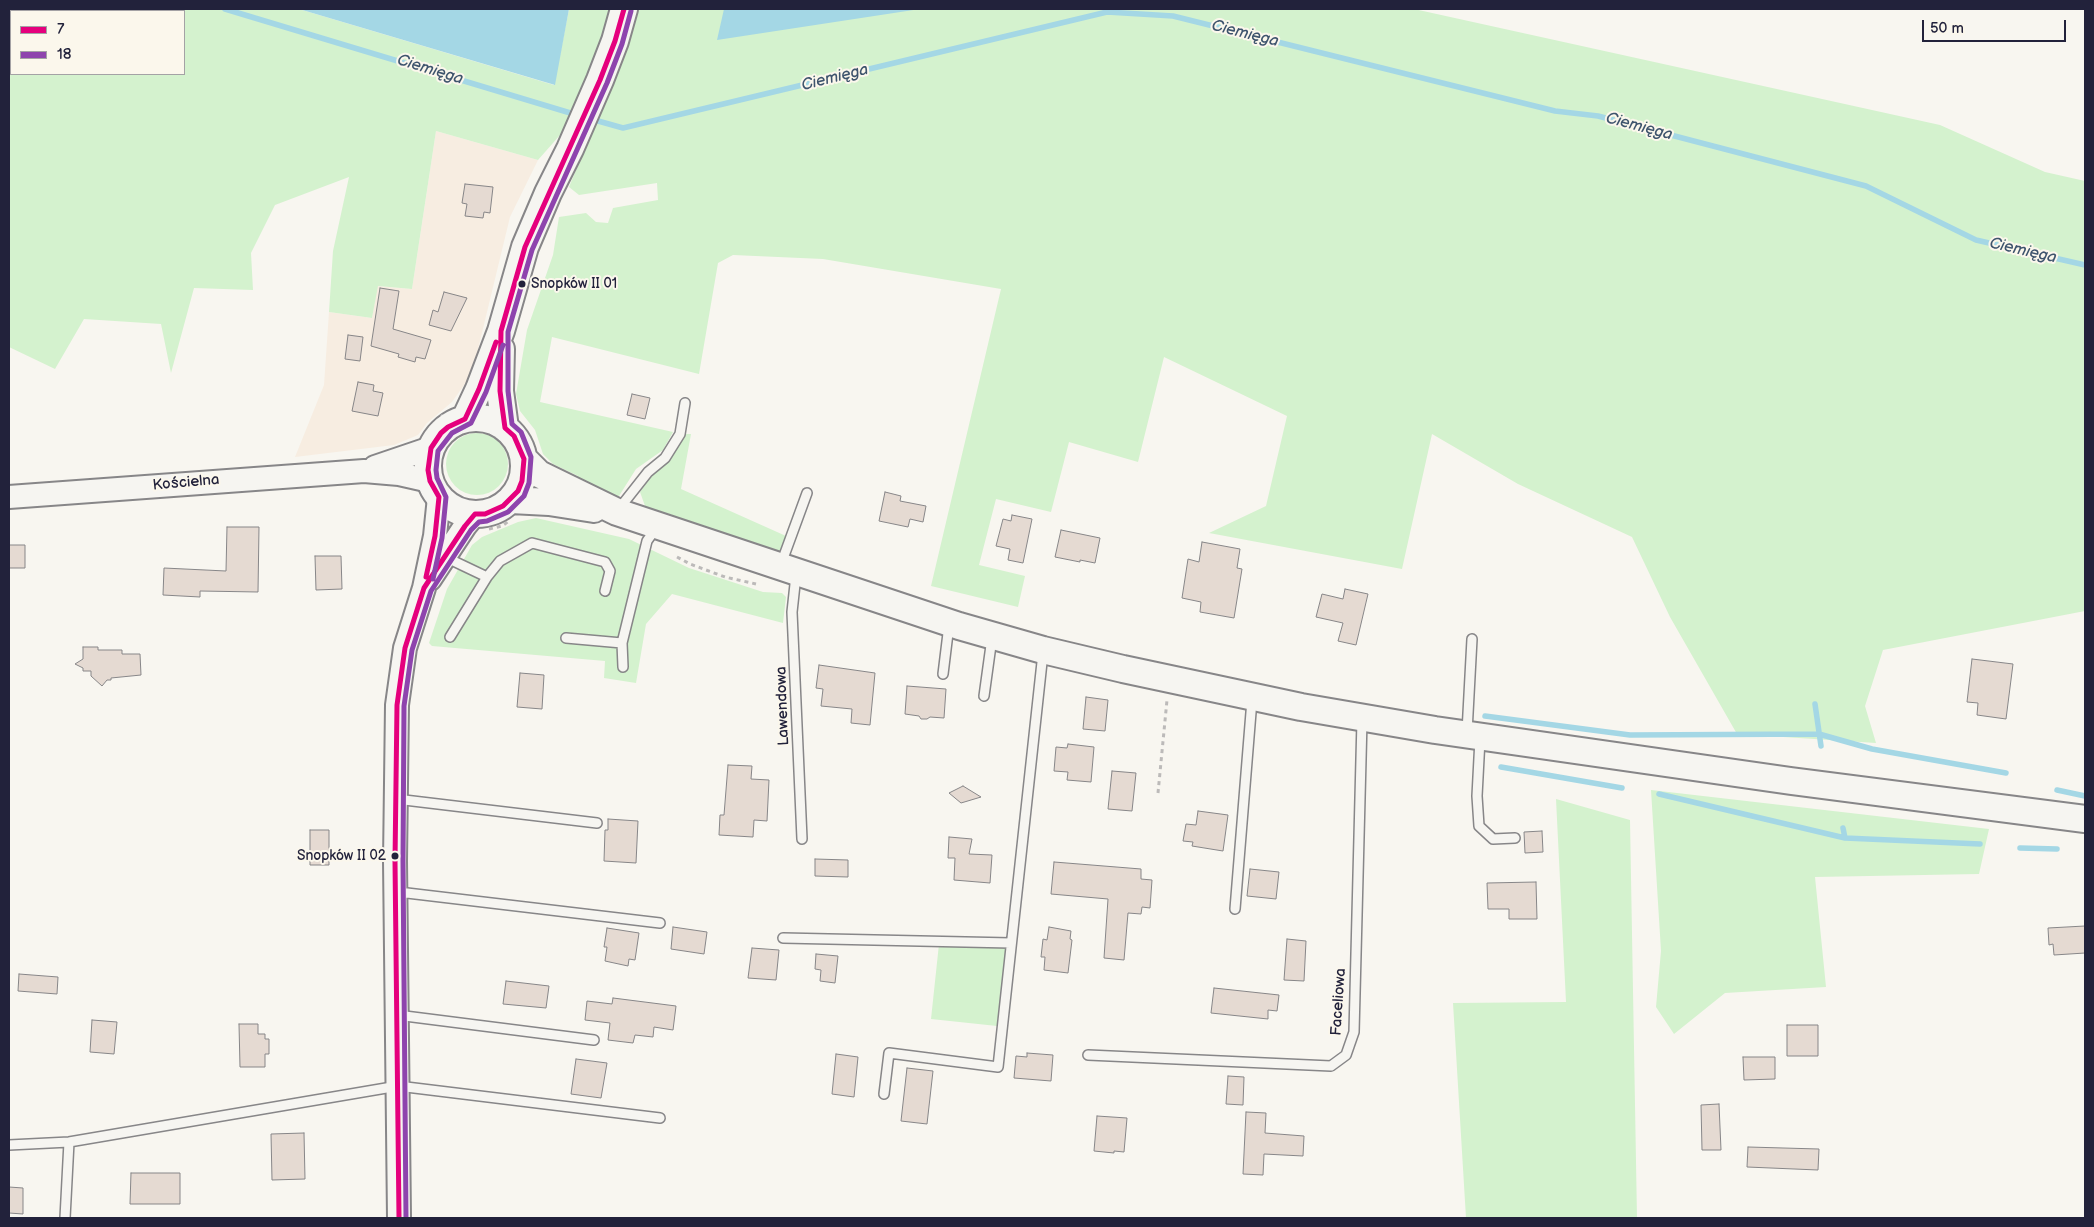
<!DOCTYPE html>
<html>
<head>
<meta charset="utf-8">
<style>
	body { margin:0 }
	#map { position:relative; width:2094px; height:1227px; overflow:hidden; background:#f8f6f0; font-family:"Balsamiq Sans",sans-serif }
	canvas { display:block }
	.frame { position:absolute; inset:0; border:10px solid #22223b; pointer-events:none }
	.legend { position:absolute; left:10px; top:10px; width:175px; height:65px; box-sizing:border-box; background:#fbf7ec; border:1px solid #a4a2a5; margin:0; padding:6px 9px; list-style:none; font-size:15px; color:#22223b }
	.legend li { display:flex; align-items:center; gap:10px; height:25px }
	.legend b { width:25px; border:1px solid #a4a2a5 }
	.scale { position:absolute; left:1922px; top:20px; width:144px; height:22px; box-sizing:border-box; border:2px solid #22223b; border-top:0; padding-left:6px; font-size:15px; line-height:18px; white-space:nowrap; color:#22223b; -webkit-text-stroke:4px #fbf7ec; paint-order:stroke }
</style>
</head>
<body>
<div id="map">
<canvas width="2094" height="1227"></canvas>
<div class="frame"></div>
<ul class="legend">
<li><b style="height:6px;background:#e5007d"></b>7</li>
<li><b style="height:6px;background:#8e44ad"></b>18</li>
</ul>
<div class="scale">50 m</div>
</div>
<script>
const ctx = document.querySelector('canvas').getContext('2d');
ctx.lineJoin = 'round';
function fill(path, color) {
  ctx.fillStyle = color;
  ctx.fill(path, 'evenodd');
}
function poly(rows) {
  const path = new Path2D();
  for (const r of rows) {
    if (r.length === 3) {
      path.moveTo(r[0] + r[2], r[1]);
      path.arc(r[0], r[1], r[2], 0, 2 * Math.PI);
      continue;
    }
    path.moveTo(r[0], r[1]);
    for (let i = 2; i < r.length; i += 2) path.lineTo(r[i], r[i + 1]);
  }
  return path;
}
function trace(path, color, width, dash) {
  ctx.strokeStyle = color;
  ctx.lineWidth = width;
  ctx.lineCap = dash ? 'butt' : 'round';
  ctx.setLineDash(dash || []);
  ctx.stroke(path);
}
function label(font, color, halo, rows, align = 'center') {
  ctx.font = font + ' "Balsamiq Sans",sans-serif';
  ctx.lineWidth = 4;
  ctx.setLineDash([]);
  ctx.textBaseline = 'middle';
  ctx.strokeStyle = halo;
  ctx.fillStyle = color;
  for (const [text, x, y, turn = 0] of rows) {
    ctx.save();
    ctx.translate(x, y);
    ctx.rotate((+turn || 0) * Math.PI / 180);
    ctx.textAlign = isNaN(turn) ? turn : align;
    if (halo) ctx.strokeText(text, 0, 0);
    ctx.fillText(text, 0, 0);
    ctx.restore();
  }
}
fill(poly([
	[436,131,538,160,510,217,472,374,452,402,427,423,418,435,394,445,295,457,324,385,329,312,372,318,377,286,412,289]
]), '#f7ede1');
fill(poly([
	[9,9,299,9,554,85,569,9,1414,9,1940,125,2045,172,2085,181,2085,611,1883,650,1865,706,1876,743,1737,734,1670,617,1632,537,1518,484,1432,434,1402,569,1209,533,1266,506,1287,416,1164,357,1138,462,1069,442,1051,512,996,499,979,565,1025,576,1018,607,931,586,1001,289,823,259,733,255,718,263,699,374,552,337,540,402,673,432,663,450,636,469,619,496,612,500,572,483,578,476,553,464,543,454,535,430,520,411,516,394,527,330,553,255,559,217,586,213,596,222,608,223,613,208,658,200,657,183,579,195,569,187,611,85,568,126,538,160,436,131,412,289,378,286,372,318,329,312,333,251,349,177,275,205,251,253,253,290,194,288,171,373,161,324,84,319,55,369,9,347],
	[11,11,184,11,184,74,11,74],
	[477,464,31],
	[684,434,691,434,681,489,786,536,780,551,770,554,649,517,640,492,650,478,670,459],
	[536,518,629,539,689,568,763,592,782,593,786,597,783,623,672,594,646,624,636,683,604,678,605,661,432,646,429,643,447,589,472,545,482,537,518,522],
	[1651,790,1989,829,1979,874,1815,877,1826,987,1725,993,1674,1034,1656,1007,1661,951],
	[1556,799,1630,820,1637,1218,1466,1218,1453,1003,1566,1002],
	[939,944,1006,948,997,1026,931,1019]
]), '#d4f2ce');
fill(poly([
	[299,9,569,9,555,85],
	[724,9,920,9,717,40]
]), '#a4d7e5');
trace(poly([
	[225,9,577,115],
	[591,119,623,128,1107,12,1173,16,1555,111,1598,116,1866,186,1976,240,2085,265],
	[1815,704,1821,746],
	[1485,716,1630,735,1819,734,1872,749,2006,773],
	[1501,767,1622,788],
	[2057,790,2085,796],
	[1659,794,1845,838,1980,844],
	[1843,828,1845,838],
	[2020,848,2057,849]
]), '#a4d7e5', 5.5);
const building = poly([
	[465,184,493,187,490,213,484,212,483,218,465,216,467,204,462,203,465,184],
	[380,288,399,291,393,329,431,340,425,359,416,357,415,362,398,357,399,354,371,346,380,288],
	[444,292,467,298,451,331,429,325,433,310,438,312,444,292],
	[348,335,363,337,360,361,345,359,348,335],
	[358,382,374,385,373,391,383,393,378,416,352,411,358,382],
	[632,394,650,398,645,419,627,415,632,394],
	[885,492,901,496,900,501,926,506,923,522,910,519,908,527,879,521,885,492],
	[1012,515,1032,519,1023,563,1008,560,1010,549,996,546,1003,519,1011,521,1012,515],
	[227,527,259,527,258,592,200,591,200,597,163,595,164,568,226,571,227,527],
	[1061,530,1100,538,1095,563,1080,560,1080,562,1055,557,1061,530],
	[1202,542,1240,549,1237,568,1242,569,1234,618,1200,612,1201,602,1182,598,1188,559,1199,562,1202,542],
	[9,545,25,545,25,568,9,568,9,545],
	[315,556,341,556,342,589,316,590,315,556],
	[1345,589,1368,594,1356,645,1338,641,1343,623,1316,617,1322,594,1343,599,1345,589],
	[83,647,98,647,98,650,122,650,122,654,140,654,141,675,111,678,111,680,107,680,102,686,91,676,91,671,83,671,83,668,75,664,83,659,83,647],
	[1972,659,2013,664,2006,719,1977,715,1978,703,1967,702,1972,659],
	[819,665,875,673,870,725,851,723,852,709,821,706,823,689,816,688,819,665],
	[520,673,544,675,542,709,517,707,520,673],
	[907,686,946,689,944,718,930,717,927,719,921,719,919,716,905,714,907,686],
	[1086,697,1108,700,1105,731,1083,729,1086,697],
	[1068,744,1094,747,1091,782,1067,780,1068,772,1054,771,1056,747,1067,748,1068,744],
	[728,765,752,766,751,779,769,780,767,821,754,820,753,837,719,835,720,815,724,815,728,765],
	[1112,771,1136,773,1132,811,1108,809,1112,771],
	[963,786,981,797,961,803,949,793,963,786],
	[1198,811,1228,815,1223,851,1192,846,1193,842,1183,841,1186,824,1196,825,1198,811],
	[608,819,638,821,636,863,604,861,605,830,608,830,608,819],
	[310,830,329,830,329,865,310,865,310,830],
	[1542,831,1543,852,1525,853,1524,832,1542,831],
	[949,837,972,839,969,854,992,855,990,883,954,880,955,858,948,858,949,837],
	[815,859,848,860,848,877,815,876,815,859],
	[1054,862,1141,869,1141,879,1152,880,1150,908,1142,907,1141,914,1128,913,1124,960,1104,958,1108,899,1051,894,1054,862],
	[1250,869,1279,872,1276,899,1247,896,1250,869],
	[1536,882,1537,919,1509,919,1509,909,1488,909,1487,883,1536,882],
	[2085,926,2085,953,2054,955,2053,944,2049,945,2048,928,2085,926],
	[673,927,707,932,704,954,671,949,673,927],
	[1049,927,1071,931,1070,939,1072,940,1068,973,1044,970,1045,957,1041,957,1043,939,1047,940,1049,927],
	[607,928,639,933,635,960,629,959,628,966,605,961,607,947,604,947,607,928],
	[1287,939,1306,941,1304,981,1284,980,1287,939],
	[752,948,779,950,776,980,748,978,752,948],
	[816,954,838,956,835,983,820,981,821,970,815,969,816,954],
	[19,974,58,977,57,994,18,991,19,974],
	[506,981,549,986,546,1008,503,1004,506,981],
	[1214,988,1279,995,1277,1011,1268,1010,1268,1019,1211,1013,1214,988],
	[613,998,676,1006,673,1030,654,1027,653,1037,635,1035,633,1043,608,1040,610,1023,585,1020,587,1001,612,1004,613,998],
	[92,1020,117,1022,114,1054,90,1052,92,1020],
	[239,1024,258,1024,258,1034,265,1034,265,1039,269,1039,269,1054,265,1054,265,1067,240,1067,239,1024],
	[1787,1025,1818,1025,1818,1056,1787,1056,1787,1025],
	[1027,1053,1053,1055,1051,1081,1014,1078,1016,1056,1027,1057,1027,1053],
	[836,1054,858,1057,854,1097,832,1094,836,1054],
	[1743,1057,1775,1057,1775,1079,1744,1080,1743,1057],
	[576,1059,607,1063,601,1098,571,1094,576,1059],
	[907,1068,933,1071,927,1124,901,1121,907,1068],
	[1228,1076,1244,1077,1243,1105,1226,1104,1228,1076],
	[1719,1104,1721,1150,1702,1150,1701,1105,1719,1104],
	[1246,1112,1266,1113,1265,1133,1304,1136,1303,1156,1264,1154,1263,1175,1243,1174,1246,1112],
	[1097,1116,1127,1118,1124,1152,1114,1151,1114,1153,1094,1151,1097,1116],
	[304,1133,305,1179,272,1180,271,1134,304,1133],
	[1748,1147,1819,1149,1818,1170,1747,1167,1748,1147],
	[131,1173,180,1173,180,1204,130,1204,131,1173],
	[9,1187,23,1188,23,1214,9,1213,9,1187]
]);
fill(building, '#e5dad2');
trace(building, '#878688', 1);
const service = poly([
	[618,510,648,472,665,458,680,434,685,403],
	[445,557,487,577],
	[781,564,807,493],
	[796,575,792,612,802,839],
	[450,637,487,577,500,561,532,543,605,562,610,571,605,591],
	[566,638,622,643],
	[623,667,622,643,647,541,656,528],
	[943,674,949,625],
	[984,696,992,638],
	[1467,732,1472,639],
	[1480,739,1477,796,1479,826,1493,839,1515,838],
	[396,799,597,823],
	[396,895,407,893,660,923],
	[1235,909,1252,700],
	[783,938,1011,943],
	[397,1015,594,1040],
	[1088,1055,1331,1066,1346,1055,1354,1032,1362,720],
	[884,1094,889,1053,998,1067,1043,653],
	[9,1145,69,1142,398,1086,660,1118],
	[65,1218,69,1142]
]);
const tertiary = poly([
	[375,467,431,448],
	[9,497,364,471,399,474,430,481],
	[430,579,465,526,475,514],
	[399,1218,395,861,397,705,405,648,424,588,435,536,439,497]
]);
const secondary = poly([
	[501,349,500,391,505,428],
	[476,466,48],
	[465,419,479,389,501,331,525,247,548,193,570,149,600,80,615,41,624,9],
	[524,459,539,474,617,512,959,626,1043,650,1123,669,1301,707,1435,730,1791,781,2085,819],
	[511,500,549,502,594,509]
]);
trace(service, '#878688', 12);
trace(tertiary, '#878688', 26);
trace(secondary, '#878688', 30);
trace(poly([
	[430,428,443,415],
	[489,529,502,526,509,521],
	[677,557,690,564,725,577,756,584],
	[1158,793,1167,700]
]), '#bcbab9', 3, [4, 4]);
trace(service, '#f6f5f1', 9);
trace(tertiary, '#f6f5f1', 22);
trace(secondary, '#f6f5f1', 26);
trace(poly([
	[426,577,435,536,439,497,430,481,428,470,431,448,441,433,448,427,465,419,479,389,496,342],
	[399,1218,395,861,397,705,405,648,424,588,465,526,475,514,485,514,503,506,518,491,522,481,524,459,514,436,505,428,500,391,501,331,525,247,600,80,615,41,624,9]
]), '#e5007d', 5);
trace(poly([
	[433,579,442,538,446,497,437,478,436,470,438,451,452,433,471,423,486,392,503,345],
	[406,1218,403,861,404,706,412,650,431,591,471,530,479,522,487,521,508,512,524,496,529,483,531,457,521,432,512,424,508,391,508,332,532,250,607,83,622,44,631,11]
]), '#8e44ad', 5);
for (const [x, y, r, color] of [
	[522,284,4.5,"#22223b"],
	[395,856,4.5,"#22223b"]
]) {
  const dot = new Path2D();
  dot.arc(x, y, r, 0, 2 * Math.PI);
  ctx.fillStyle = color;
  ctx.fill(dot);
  trace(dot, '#fbf7ec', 2);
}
label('14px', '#22223b', '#fbf7ec', [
	["Snopków II 01",531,284],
	["Snopków II 02",386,856,"right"]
], 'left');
label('15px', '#22223b', '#fbf7ec', [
	["Kościelna",186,483,-5],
	["Lawendowa",783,706,-92],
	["Faceliowa",1339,1002,-86]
]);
label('italic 16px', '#3e546d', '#fbf7ec', [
	["Ciemięga",1245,34,14],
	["Ciemięga",430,70,17],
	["Ciemięga",835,78,-14],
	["Ciemięga",1639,127,15],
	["Ciemięga",2023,251,13]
]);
</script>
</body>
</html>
